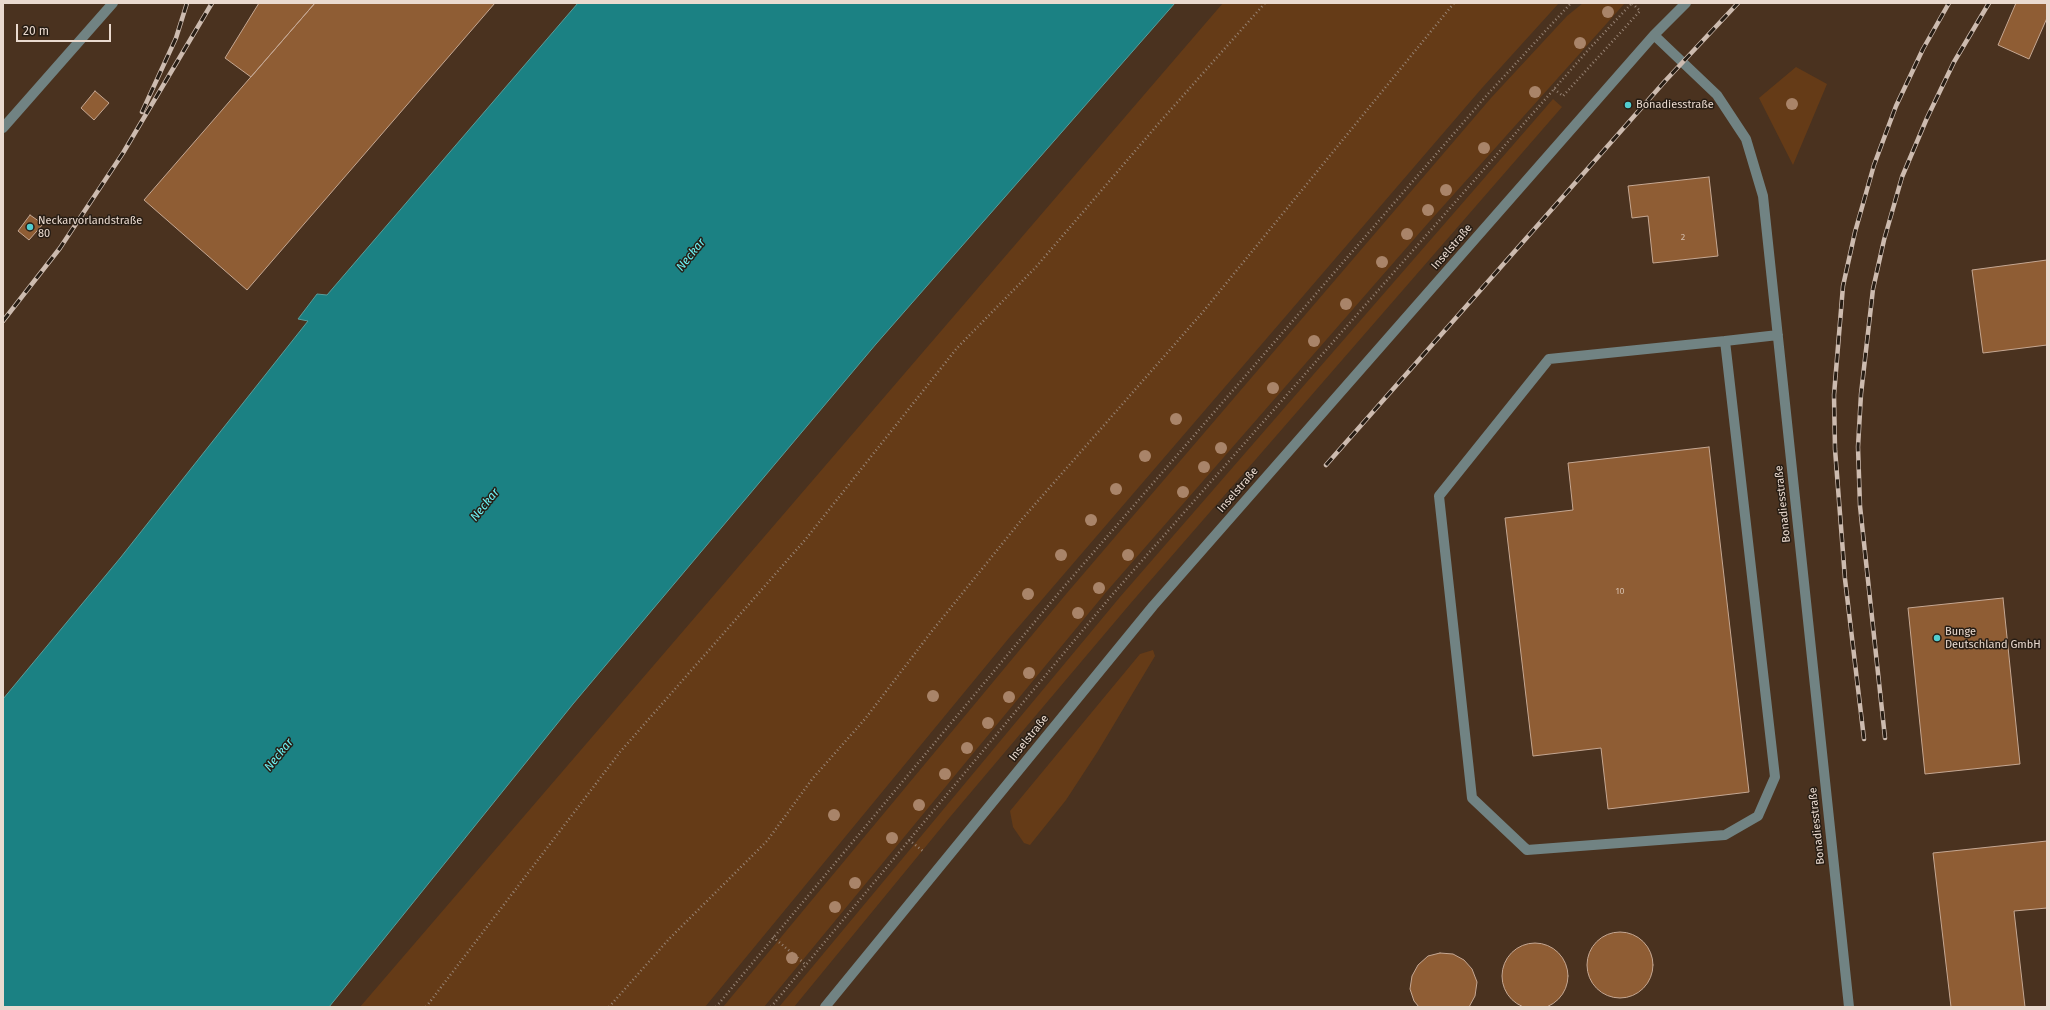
<!DOCTYPE html>
<html>
<head>
<meta charset="utf-8">
<style>
	body { margin:0 }
	#map { position:relative; width:2050px; height:1010px; overflow:hidden; background:#4a321f; font-family:"Fira Sans",sans-serif }
	canvas { display:block }
	.frame { position:absolute; inset:0; border:4px solid #eadacf; pointer-events:none }
	.scale { position:absolute; left:16px; top:24px; width:95px; height:18px; box-sizing:border-box; border:2px solid #eadacf; border-top:0; padding-left:5px; font-size:12px; line-height:14px; white-space:nowrap; color:#eadacf; -webkit-text-stroke:3px #271d14; paint-order:stroke }
</style>
</head>
<body>
<div id="map">
<canvas width="2050" height="1010"></canvas>
<div class="frame"></div>
<div class="scale">20 m</div>
</div>
<script>
const ctx = document.querySelector('canvas').getContext('2d');
ctx.lineJoin = 'round';
function fill(path, color) {
  ctx.fillStyle = color;
  ctx.fill(path, 'evenodd');
}
function poly(rows) {
  const path = new Path2D();
  for (const r of rows) {
    if (r.length === 3) {
      path.moveTo(r[0] + r[2], r[1]);
      path.arc(r[0], r[1], r[2], 0, 2 * Math.PI);
      continue;
    }
    path.moveTo(r[0], r[1]);
    for (let i = 2; i < r.length; i += 2) path.lineTo(r[i], r[i + 1]);
  }
  return path;
}
function trace(path, color, width, dash) {
  ctx.strokeStyle = color;
  ctx.lineWidth = width;
  ctx.lineCap = dash ? 'butt' : 'round';
  ctx.setLineDash(dash || []);
  ctx.stroke(path);
}
function label(font, color, halo, rows, align = 'center') {
  ctx.font = font + ' "Fira Sans",sans-serif';
  ctx.lineWidth = 3;
  ctx.setLineDash([]);
  ctx.textBaseline = 'middle';
  ctx.strokeStyle = halo;
  ctx.fillStyle = color;
  for (const [text, x, y, turn = 0] of rows) {
    ctx.save();
    ctx.translate(x, y);
    ctx.rotate((+turn || 0) * Math.PI / 180);
    ctx.textAlign = isNaN(turn) ? turn : align;
    if (halo) ctx.strokeText(text, 0, 0);
    ctx.fillText(text, 0, 0);
    ctx.restore();
  }
}
fill(poly([
	[1223,3,1559,3,1482,88,1009,638,705,1007,360,1007],
	[1583,3,1625,3,1429,222,1107,591,764,1007,723,1007,1067,593,1491,98,1567,16],
	[1796,67,1827,84,1793,165,1759,98],
	[1553,99,1562,107,1130,604,950,817,794,1007,779,1007,1120,597],
	[1153,650,1155,656,1098,751,1066,800,1030,845,1024,843,1013,827,1010,811,1140,654]
]), '#653b17');
const water = poly([
	[578,3,1175,3,876,344,573,704,329,1007,3,1007,3,699,121,557,308,321,298,319,317,294,327,295,578,3]
]);
fill(water, '#1b8183');
trace(water, '#599c9a', 1);
const building = poly([
	[259,3,315,3,251,77,225,58,259,3],
	[315,3,495,3,247,290,144,200,315,3],
	[2016,3,2047,3,2047,18,2029,59,1998,45,2016,3],
	[95,91,109,103,94,120,81,108,95,91],
	[1709,177,1718,256,1653,263,1648,216,1632,218,1628,186,1709,177],
	[30,215,43,224,29,240,18,231,30,215],
	[2047,260,2047,345,1983,353,1972,270,2047,260],
	[1709,447,1749,792,1608,809,1601,748,1533,756,1505,518,1573,510,1568,463,1709,447],
	[2003,598,2020,764,1925,774,1908,608,2003,598],
	[2047,841,2047,908,2014,911,2025,1007,1951,1007,1933,853,2047,841],
	[1620,965,33],
	[1535,976,33],
	[1440,953,1453,954,1464,960,1472,969,1477,982,1475,996,1469,1007,1419,1007,1414,1001,1410,989,1412,976,1418,965,1428,956,1440,953]
]);
fill(building, '#8f5d34');
trace(building, '#c5a792', 1);
trace(poly([
	[1554,89,1563,96,1640,11,1632,3],
	[909,840,924,852],
	[773,937,806,965],
	[426,1007,620,752,805,540,957,348,1036,267,1159,123,1265,3],
	[609,1007,668,940,767,841,813,778,865,719,932,631,1023,518,1202,313,1454,3],
	[716,1007,1062,589,1487,95,1571,3],
	[771,1007,1112,595,1589,49,1632,3]
]), '#998576', 2.5, [1, 3]);
trace(poly([
	[1654,35,1717,95,1746,139,1763,196,1849,1007],
	[3,128,113,3],
	[1725,341,1549,359,1439,496,1472,798,1527,850,1725,835,1758,816,1775,777,1725,341,1778,335],
	[825,1007,1153,606,1654,35,1686,3]
]), '#718383', 10);
const rail = poly([
	[142,112,176,38,187,3],
	[3,321,60,248,123,153,212,3],
	[1326,465,1666,80,1738,3],
	[1885,738,1860,506,1858,447,1861,394,1873,289,1884,240,1902,177,1927,118,1954,62,1989,3],
	[1864,739,1845,579,1835,449,1834,395,1843,286,1855,232,1874,165,1896,106,1923,49,1949,3]
]);
trace(rail, '#cdbbaf', 4.5);
trace(rail, '#271d14', 3, [9]);
ctx.fillStyle = '#a98469';
for (const [x, y] of [
	[1608,12],
	[1580,43],
	[1535,92],
	[1792,104],
	[1484,148],
	[1446,190],
	[1428,210],
	[1407,234],
	[1382,262],
	[1346,304],
	[1314,341],
	[1273,388],
	[1176,419],
	[1221,448],
	[1145,456],
	[1204,467],
	[1116,489],
	[1183,492],
	[1091,520],
	[1061,555],
	[1128,555],
	[1099,588],
	[1028,594],
	[1078,613],
	[1029,673],
	[933,696],
	[1009,697],
	[988,723],
	[967,748],
	[945,774],
	[919,805],
	[834,815],
	[892,838],
	[855,883],
	[835,907],
	[792,958]
]) {
  ctx.beginPath();
  ctx.arc(x, y, 6, 0, 2 * Math.PI);
  ctx.fill();
}
for (const [x, y, r, color] of [
	[1628,105,4,"#52cdcf"],
	[30,227,4,"#52cdcf"],
	[1937,638,4,"#52cdcf"]
]) {
  const dot = new Path2D();
  dot.arc(x, y, r, 0, 2 * Math.PI);
  ctx.fillStyle = color;
  ctx.fill(dot);
  trace(dot, '#271d14', 1.5);
}
label('9px', '#d3bba8', null, [
	["2",1683,237],
	["10",1620,591]
]);
label('11px', '#eadacf', '#271d14', [
	["Bonadiesstraße",1636,105],
	["Neckarvorlandstraße",38,221],
	["80",38,234],
	["Bunge",1945,632],
	["Deutschland GmbH",1945,645]
], 'left');
label('11px', '#eadacf', '#271d14', [
	["Inselstraße",1452,247,-49],
	["Inselstraße",1238,490,-49],
	["Bonadiesstraße",1783,504,-96],
	["Inselstraße",1029,738,-51],
	["Bonadiesstraße",1817,826,-96]
]);
label('italic 12px', '#6df3f6', '#271d14', [
	["Neckar",691,255,-51],
	["Neckar",485,505,-51],
	["Neckar",279,755,-51]
]);
</script>
</body>
</html>
